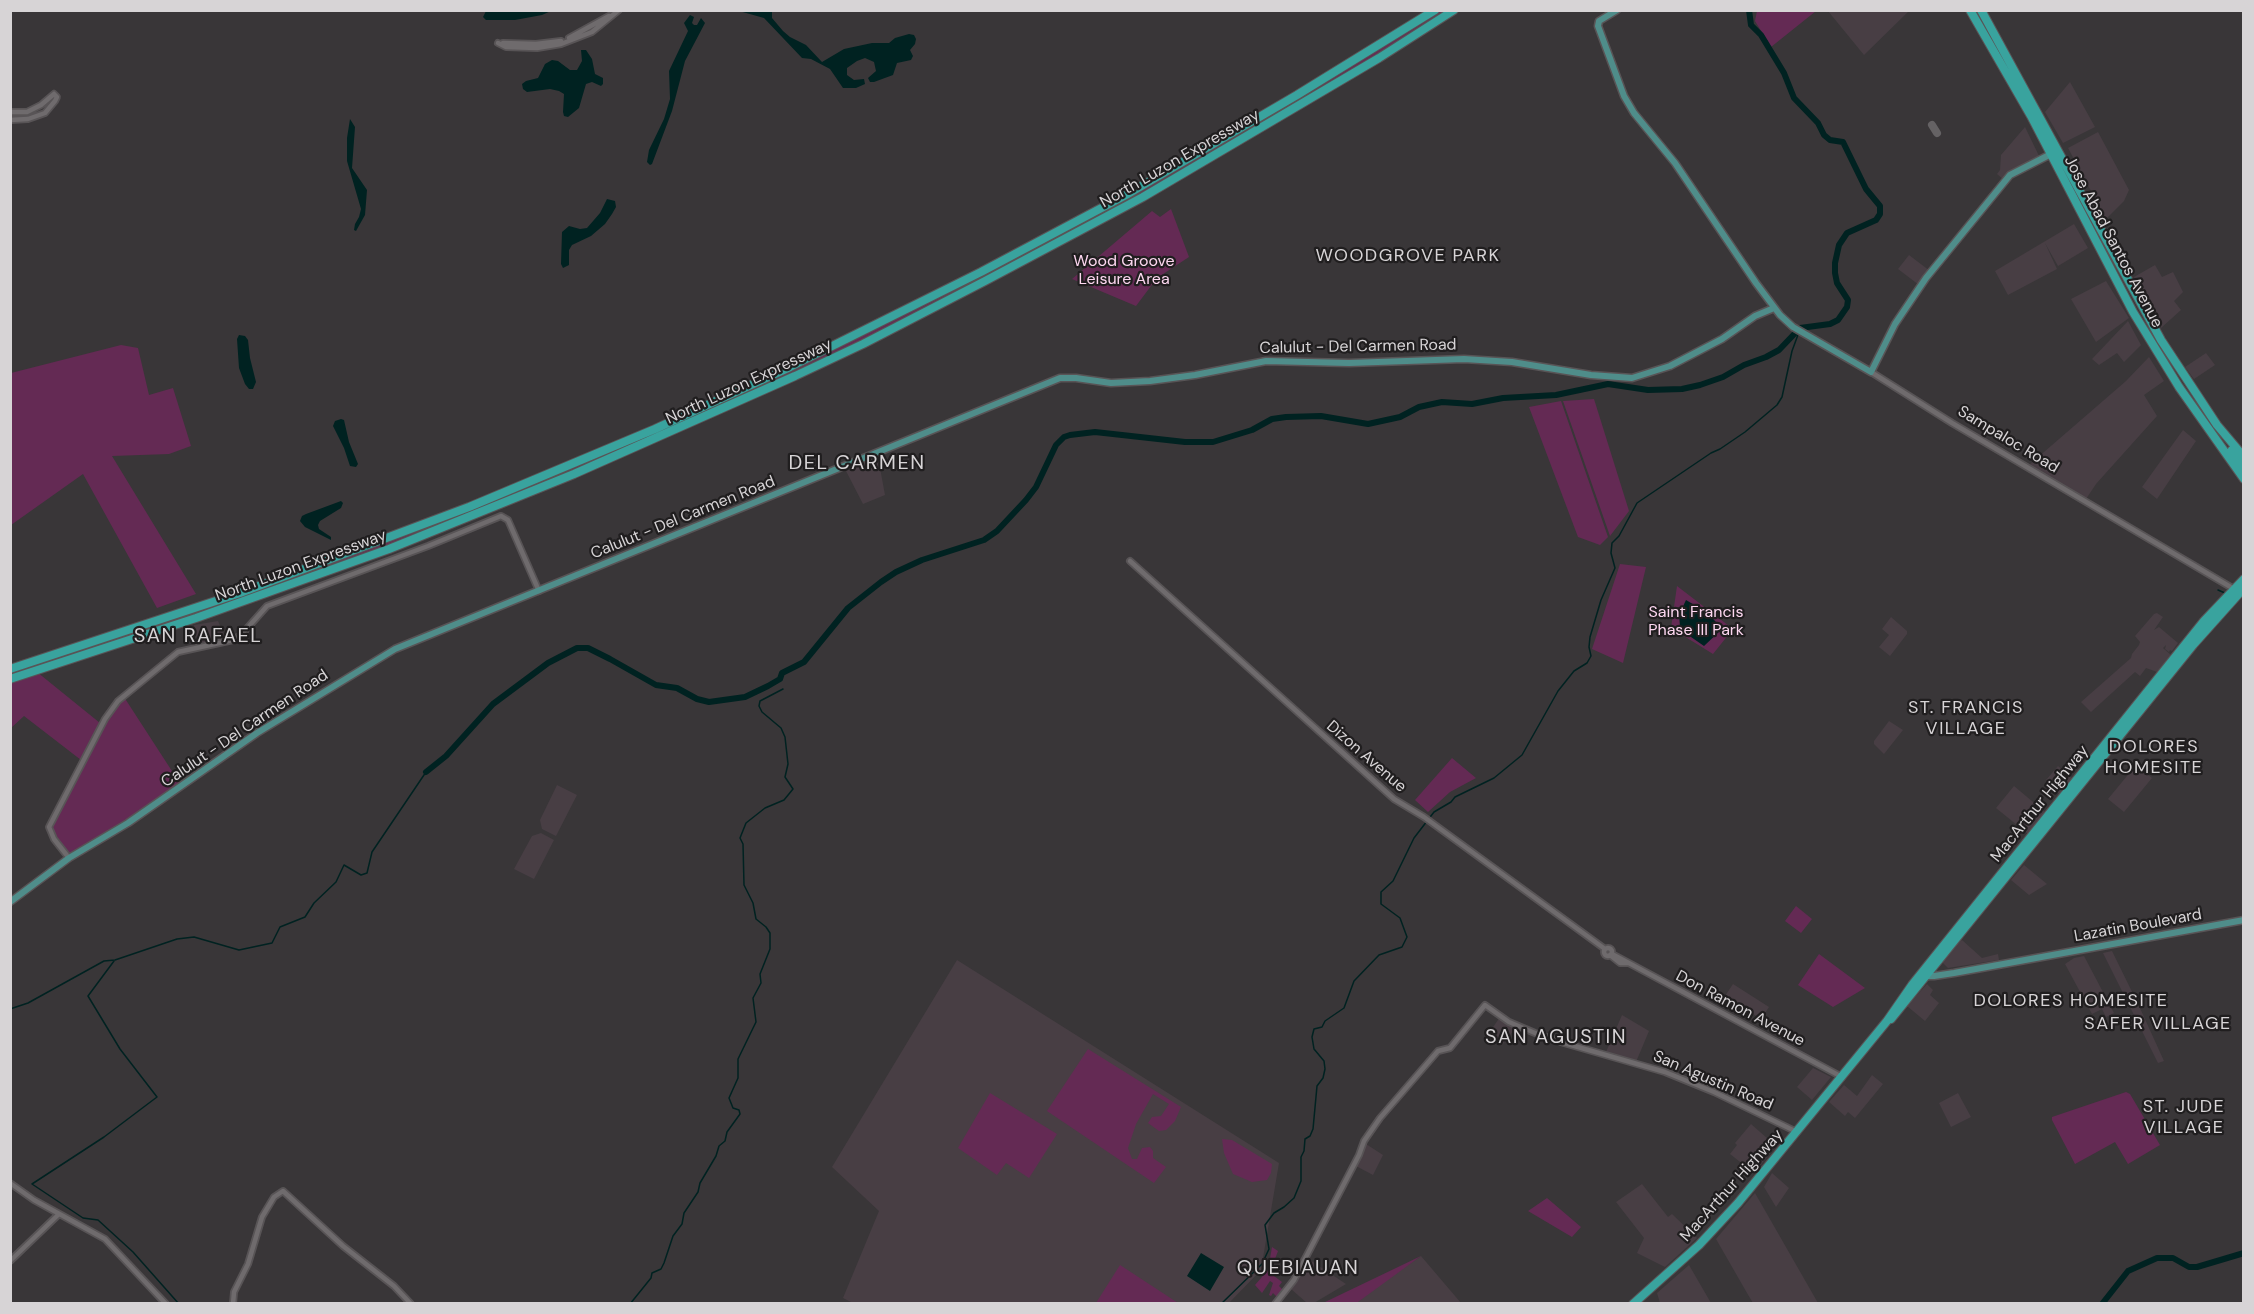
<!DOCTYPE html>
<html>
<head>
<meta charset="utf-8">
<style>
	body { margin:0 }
	#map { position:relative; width:2254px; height:1314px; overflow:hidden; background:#393638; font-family:"DM Sans",sans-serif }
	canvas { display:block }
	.frame { position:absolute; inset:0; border:12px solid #d7d4d6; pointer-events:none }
</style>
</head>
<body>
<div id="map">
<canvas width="2254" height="1314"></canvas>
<div class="frame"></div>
</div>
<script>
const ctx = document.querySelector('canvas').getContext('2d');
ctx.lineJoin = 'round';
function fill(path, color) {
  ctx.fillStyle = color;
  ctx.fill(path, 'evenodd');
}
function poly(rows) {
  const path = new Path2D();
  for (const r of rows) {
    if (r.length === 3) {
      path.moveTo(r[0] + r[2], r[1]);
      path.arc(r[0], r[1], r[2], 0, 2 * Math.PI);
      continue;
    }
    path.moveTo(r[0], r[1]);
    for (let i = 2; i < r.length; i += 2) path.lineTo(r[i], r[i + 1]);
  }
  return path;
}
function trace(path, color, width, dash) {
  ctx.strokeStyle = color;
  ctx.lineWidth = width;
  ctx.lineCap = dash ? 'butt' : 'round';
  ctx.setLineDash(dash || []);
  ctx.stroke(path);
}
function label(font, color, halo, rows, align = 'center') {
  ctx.font = font + ' "DM Sans",sans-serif';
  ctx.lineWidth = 4.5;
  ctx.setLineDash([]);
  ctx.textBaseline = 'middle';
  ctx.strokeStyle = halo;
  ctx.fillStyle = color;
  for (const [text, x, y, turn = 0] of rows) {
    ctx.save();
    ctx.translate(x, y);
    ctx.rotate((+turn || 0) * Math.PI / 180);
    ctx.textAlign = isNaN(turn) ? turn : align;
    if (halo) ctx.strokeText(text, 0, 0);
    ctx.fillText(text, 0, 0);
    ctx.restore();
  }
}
fill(poly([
	[1828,11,1909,11,1864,55],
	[2070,82,2095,127,2063,143,2045,112],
	[2025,127,2040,158,2005,181,1997,174,2000,170,2001,155],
	[2098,132,2129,190,2124,201,2106,219,2068,148],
	[2074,224,2088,248,2058,266,2045,243,2057,269,2008,295,1995,271],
	[1909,255,1930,271,1919,285,1898,269],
	[2155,265,2162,277,2173,272,2183,292,2174,301,2181,310,2161,328,2134,277],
	[2106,281,2129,318,2096,342,2071,299],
	[2128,321,2141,345,2124,362,2117,353,2099,365,2092,359],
	[2206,353,2215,365,2194,379,2185,367],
	[2149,357,2164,381,2144,395,2157,416,2096,484,2086,499,2029,465,2126,381],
	[2183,430,2196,441,2157,499,2142,487],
	[878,457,885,495,863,504,846,471],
	[2157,613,2163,617,2154,630,2159,627,2178,643,2172,651,2170,650,2169,652,2165,649,2166,645,2163,648,2171,655,2157,672,2146,668,2140,676,2135,672,2091,712,2081,702,2131,658,2132,654,2139,645,2140,642,2135,636,2154,614],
	[1891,617,1907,631,1907,634,1890,656,1879,647,1889,635,1882,629],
	[218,621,226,639,198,643,194,625],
	[1889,721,1903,730,1884,754,1874,744,1874,741],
	[2136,765,2152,778,2124,812,2108,799],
	[2058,766,2072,778,2059,794,2046,780],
	[557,785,577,795,556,836,542,829,540,820],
	[2014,786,2045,812,2028,834,1996,808],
	[541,833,554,840,534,879,514,869,532,836],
	[2024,865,2047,884,2029,895,2011,880],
	[1962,940,1982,958,1998,954,1999,960,1948,968,1941,961,1952,946],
	[2112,951,2139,1006,2164,1061,2158,1063,2103,953],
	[2084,956,2114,1013,2106,1017,2102,1009,2092,1014,2065,964,2074,958],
	[957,960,1279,1163,1261,1270,1228,1304,853,1303,843,1298,879,1211,832,1167],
	[1733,984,1769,1007,1761,1019,1725,996],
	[1927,984,1933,990,1930,995,1939,1003,1925,1021,1907,1006],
	[1622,1015,1649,1031,1636,1062,1606,1052],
	[1500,1017,1517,1026,1503,1044,1489,1033],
	[1813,1068,1831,1077,1812,1100,1797,1087],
	[1872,1075,1883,1084,1855,1118,1848,1112,1845,1116,1829,1102,1844,1085,1857,1096],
	[1958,1093,1971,1117,1951,1127,1939,1103],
	[1751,1124,1776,1146,1754,1173,1730,1154,1737,1145,1735,1143],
	[1366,1144,1383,1155,1373,1175,1356,1166],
	[1772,1173,1789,1188,1776,1207,1764,1187],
	[1642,1184,1668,1217,1672,1214,1697,1238,1665,1267,1637,1253,1644,1238,1616,1202],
	[1755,1193,1818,1303,1753,1303,1747,1293,1716,1239],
	[1421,1256,1461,1303,1355,1304,1382,1283],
	[1310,1260,1346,1284,1314,1303,1307,1303,1291,1289,1298,1275],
	[1689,1265,1711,1303,1660,1303,1657,1293]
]), '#483e44');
fill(poly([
	[1438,11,1449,11,1362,66,1111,213,846,350,683,425,497,502,497,499,634,440,1059,234],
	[1757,11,1757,10,1816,11,1771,47,1755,21],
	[1171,209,1189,257,1157,278,1136,306,1072,279,1152,211,1160,217],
	[121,345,138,348,149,395,173,388,191,446,169,454,112,456,196,594,157,608,83,474,11,525,11,373],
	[1594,399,1629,511,1610,536,1563,401],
	[1561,401,1608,537,1600,545,1578,537,1529,407],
	[476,507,478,509,477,512,261,594,11,676,11,670],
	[1620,564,1646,567,1623,663,1592,649],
	[1677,586,1733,629,1713,654,1671,628],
	[37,672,100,723,81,760,24,716,11,728,11,679],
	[124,697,181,785,136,816,69,856,55,837,51,828,110,713],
	[1452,758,1476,778,1450,792,1428,812,1415,800],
	[1796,906,1812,919,1801,933,1785,921],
	[1819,954,1865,988,1833,1007,1798,985],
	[1088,1049,1181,1107,1175,1121,1166,1130,1159,1131,1148,1123,1152,1117,1161,1116,1169,1104,1153,1094,1136,1124,1128,1148,1132,1159,1137,1159,1142,1148,1150,1147,1153,1151,1153,1158,1166,1167,1154,1183,1047,1111],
	[2126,1092,2130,1094,2160,1145,2128,1164,2115,1142,2075,1164,2052,1120,2052,1117],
	[990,1093,1057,1134,1029,1178,1006,1163,997,1175,958,1148],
	[1222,1139,1232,1140,1272,1164,1271,1173,1267,1180,1252,1182,1233,1174,1224,1153],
	[1547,1198,1581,1227,1572,1237,1528,1211],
	[1272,1247,1278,1251,1272,1267,1275,1273,1274,1276,1282,1282,1279,1286,1285,1292,1279,1299,1273,1293,1271,1296,1269,1295,1273,1283,1270,1281,1262,1293,1255,1285,1268,1270],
	[1421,1256,1358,1302,1323,1303],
	[1120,1265,1178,1303,1096,1303]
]), '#642a54');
fill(poly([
	[486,11,486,10,551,11,542,15,515,20,486,20,483,17],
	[739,11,772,11,772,18,783,31,790,37,806,45,822,62,844,49,872,43,889,43,895,38,909,34,914,35,916,39,915,44,910,50,913,56,911,60,897,63,893,75,874,82,870,82,868,78,876,71,874,62,865,58,857,61,847,68,847,75,854,80,864,79,865,84,856,88,843,88,830,69,811,59,802,58,764,18],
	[690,15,694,17,692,23,694,25,697,25,701,18,705,23,685,61,672,111,652,164,650,165,647,162,649,150,664,119,670,99,669,71,688,31,684,23],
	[581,50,586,50,592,59,595,74,603,78,603,84,601,86,592,82,586,84,579,108,568,117,564,116,563,112,564,94,559,91,550,89,527,92,523,89,522,84,526,81,538,78,545,64,552,60,558,61,570,70,577,70,582,61],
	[350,119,355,127,352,168,367,190,365,215,356,231,354,230,355,224,359,217,361,209,347,161,347,138],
	[607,199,615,201,616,207,612,214,605,224,591,236,572,245,569,250,569,265,563,268,561,264,562,232,569,226,580,229,587,228,600,213],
	[239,335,245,336,248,340,250,358,256,382,253,389,249,389,245,384,239,368,237,339],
	[341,419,344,420,349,442,358,464,356,467,350,466,344,448,333,426,335,421],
	[341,501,343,503,341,508,320,521,318,525,319,529,331,537,331,540,305,527,300,521,302,516,306,514],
	[1686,600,1708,613,1722,629,1704,646,1691,637,1680,626,1679,615],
	[1201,1253,1224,1267,1210,1291,1187,1276]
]), '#002221');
trace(poly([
	[2218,590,2225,593],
	[114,961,88,996,120,1049,157,1097,104,1137,32,1184,83,1218,98,1220,133,1252,179,1304],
	[10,1009,28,1003,104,961,115,960,177,939,194,937,239,950,272,943,280,927,305,917,314,903,336,882,344,865,361,875,367,873,372,852,426,772],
	[630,1304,651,1278,652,1273,661,1269,664,1263,673,1236,682,1224,684,1213,698,1192,700,1183,716,1156,719,1146,725,1141,727,1132,740,1114,739,1110,733,1108,729,1098,738,1078,738,1059,756,1022,753,998,761,983,760,974,770,949,770,933,766,927,756,919,753,903,744,885,743,844,740,838,746,823,765,808,784,800,793,789,785,777,788,764,785,737,781,728,762,712,759,706,760,701,783,689],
	[1221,1304,1262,1264,1269,1249,1265,1225,1274,1213,1284,1207,1294,1198,1301,1181,1301,1157,1304,1151,1305,1139,1310,1136,1313,1129,1317,1086,1323,1078,1325,1069,1324,1061,1314,1049,1312,1037,1314,1029,1322,1027,1325,1021,1344,1008,1354,981,1379,955,1402,947,1407,937,1400,918,1381,904,1381,892,1393,881,1414,838,1434,812,1451,802,1455,797,1494,778,1522,755,1558,691,1574,671,1587,663,1591,656,1589,647,1590,637,1601,600,1615,568,1611,553,1612,543,1619,536,1637,503,1711,453,1720,449,1745,432,1777,405,1782,397,1792,351,1799,332]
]), '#002221', 1.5);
trace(poly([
	[426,772,446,756,493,704,548,663,577,648,588,648,610,659,656,685,677,688,697,699,709,702,745,697,768,686,780,679,782,673,804,662,848,608,881,582,896,572,922,560,984,540,997,531,1026,500,1036,487,1056,445,1064,437,1070,435,1095,432,1185,442,1213,442,1252,430,1272,419,1286,417,1321,416,1368,424,1400,417,1419,407,1442,402,1472,404,1503,398,1556,395,1608,384,1648,390,1682,389,1700,385,1723,377,1744,365,1766,357,1779,350,1800,328,1830,324,1838,320,1847,307,1848,300,1837,283,1835,273,1835,263,1839,245,1847,233,1876,220,1880,214,1880,206,1866,189,1843,142,1830,140,1824,135,1818,123,1794,98,1784,73,1761,35,1751,25,1749,10],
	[2102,1304,2128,1271,2157,1258,2173,1258,2189,1267,2197,1267,2244,1253]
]), '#002221', 6);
trace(poly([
	[1932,125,1937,133]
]), '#656264', 8);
const minor = poly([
	[569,38,609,16],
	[498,43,506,47,537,48,561,44,592,32,619,10],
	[503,43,536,44,561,41],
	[10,112,27,112,41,105,54,94],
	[10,120,28,119,45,113,55,101,57,97,54,94],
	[1871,372,1952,423,2234,589],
	[1130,561,1394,799,1424,817,1605,949],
	[69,858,54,839,49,827,105,719,118,701,178,652,233,640,242,634,267,606,428,546,501,516,508,520,539,591],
	[1608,952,4],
	[1612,954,1842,1077],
	[1610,955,1620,963,1627,963],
	[10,1183,34,1200,105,1239,166,1304],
	[10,1261,59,1214],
	[233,1304,234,1292,248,1264,262,1217,274,1197,283,1191,343,1246,394,1286,411,1304],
	[1275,1304,1294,1280,1359,1155,1364,1141,1380,1118,1438,1051,1450,1048,1485,1005,1509,1022,1535,1033,1564,1043,1665,1072,1714,1092,1797,1132]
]);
const major = poly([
	[1617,10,1599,21,1598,26,1624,96,1634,113,1675,163,1756,283,1780,315,1793,327,1871,372,1895,324,1926,278,2010,175,2051,154],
	[10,902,69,858,128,823,257,733,395,649,1060,378,1076,378,1111,383,1150,381,1195,375,1266,361,1349,363,1464,359,1512,362,1591,375,1632,378,1670,366,1722,339,1755,316,1774,308],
	[1922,976,1934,976,1954,973,2244,920]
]);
const highway = poly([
	[1970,10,2031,116,2133,312,2179,387,2244,479],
	[1981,10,2161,340,2217,425,2244,457],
	[2232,450,2244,466],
	[10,669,240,593,469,507,655,429,790,367,981,272,1126,195,1297,95,1435,10],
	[10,679,196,618,389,549,574,474,795,376,863,344,985,281,1143,197,1379,58,1454,10],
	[1891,1019,2193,645,2244,588],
	[1633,1304,1699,1245,1738,1203,1887,1021,1912,985,2204,621,2244,579]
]);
trace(minor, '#585456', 8);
trace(major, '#585456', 9);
trace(highway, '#585456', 10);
trace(minor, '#6f6b6d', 4.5);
trace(major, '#4f8d8a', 6);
trace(highway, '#39a39e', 8);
label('16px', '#d7d4d6', '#201e1f', [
	["North Luzon Expressway",1180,159,-30],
	["Jose Abad Santos Avenue",2113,242,62],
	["Calulut - Del Carmen Road",1358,347,-1],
	["North Luzon Expressway",749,382,-25],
	["Sampaloc Road",2008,440,31],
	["Calulut - Del Carmen Road",683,518,-22],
	["North Luzon Expressway",301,566,-20],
	["Calulut - Del Carmen Road",245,729,-34],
	["Dizon Avenue",1366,757,41],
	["MacArthur Highway",2040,804,-51],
	["Lazatin Boulevard",2138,926,-10],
	["Don Ramon Avenue",1740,1009,28],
	["San Agustin Road",1713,1081,23],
	["MacArthur Highway",1732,1186,-48]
]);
label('16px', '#fdd7f0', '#201e1f', [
	["Wood Groove",1124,262],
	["Leisure Area",1124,280],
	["Saint Francis",1696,613],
	["Phase III Park",1696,631]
]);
ctx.letterSpacing = '1.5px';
label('18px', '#d7d4d6', '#201e1f', [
	["WOODGROVE PARK",1408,256],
	["ST. FRANCIS",1966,708],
	["VILLAGE",1966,729],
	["DOLORES",2154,747],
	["HOMESITE",2154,768],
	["DOLORES HOMESITE",2071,1001],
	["SAFER VILLAGE",2158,1024],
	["ST. JUDE",2184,1107],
	["VILLAGE",2184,1128]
]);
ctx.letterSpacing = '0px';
ctx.letterSpacing = '1.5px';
label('20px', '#d7d4d6', '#201e1f', [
	["DEL CARMEN",857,464],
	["SAN RAFAEL",198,637],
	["SAN AGUSTIN",1556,1038],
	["QUEBIAUAN",1298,1269]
]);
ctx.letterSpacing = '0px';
</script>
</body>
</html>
